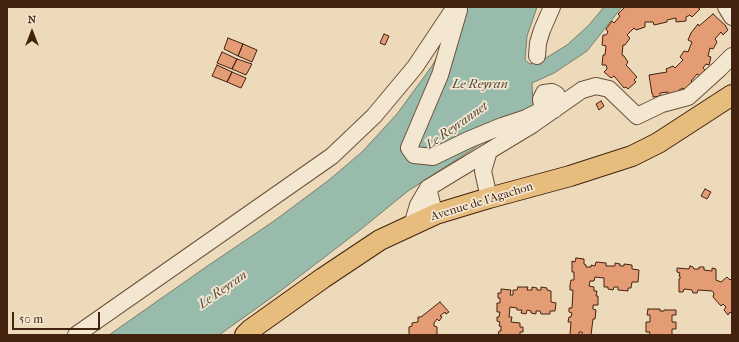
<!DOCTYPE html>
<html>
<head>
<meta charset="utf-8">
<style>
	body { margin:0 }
	#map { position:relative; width:739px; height:342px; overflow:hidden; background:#ecdaba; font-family:"IM FELL French Canon",serif }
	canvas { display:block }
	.frame { position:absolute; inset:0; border:8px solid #43220f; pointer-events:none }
	.north { position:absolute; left:12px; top:12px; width:40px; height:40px; -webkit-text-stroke:3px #f3e7d2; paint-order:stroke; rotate:0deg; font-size:11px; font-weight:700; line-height:16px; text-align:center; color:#43220f }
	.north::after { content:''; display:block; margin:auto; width:14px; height:18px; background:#43220f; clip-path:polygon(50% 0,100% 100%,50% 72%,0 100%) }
	.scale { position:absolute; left:12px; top:312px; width:88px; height:18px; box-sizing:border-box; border:2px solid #43220f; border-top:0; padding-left:5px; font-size:12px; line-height:14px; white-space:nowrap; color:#43220f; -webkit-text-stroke:3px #f3e7d2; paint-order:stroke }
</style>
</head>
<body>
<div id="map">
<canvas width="739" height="342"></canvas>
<div class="frame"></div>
<div class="north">N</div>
<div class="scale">50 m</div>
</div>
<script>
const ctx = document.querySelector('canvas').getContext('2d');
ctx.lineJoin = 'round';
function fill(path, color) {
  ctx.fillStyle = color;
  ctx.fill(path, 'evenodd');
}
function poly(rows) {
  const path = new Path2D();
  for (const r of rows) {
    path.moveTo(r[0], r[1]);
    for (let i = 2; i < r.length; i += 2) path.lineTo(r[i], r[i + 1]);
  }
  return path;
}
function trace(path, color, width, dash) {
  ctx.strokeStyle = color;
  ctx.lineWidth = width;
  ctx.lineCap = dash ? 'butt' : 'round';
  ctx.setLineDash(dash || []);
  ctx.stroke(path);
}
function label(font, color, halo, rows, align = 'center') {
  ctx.font = font + ' "IM FELL French Canon",serif';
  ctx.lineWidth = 3.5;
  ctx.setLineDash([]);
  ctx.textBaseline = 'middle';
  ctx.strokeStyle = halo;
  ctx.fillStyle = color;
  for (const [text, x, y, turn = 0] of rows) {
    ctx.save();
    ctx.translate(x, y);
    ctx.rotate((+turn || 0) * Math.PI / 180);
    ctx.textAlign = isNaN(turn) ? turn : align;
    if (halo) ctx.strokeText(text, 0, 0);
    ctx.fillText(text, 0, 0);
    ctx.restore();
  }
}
const water = poly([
	[464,7,537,7,527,36,525,60,530,64,546,58,567,45,588,26,604,7,622,7,587,51,554,73,532,83,533,108,514,125,479,145,408,191,360,230,275,295,219,335,109,335,206,267,274,221,329,180,362,152,397,114,432,66,458,21,464,7]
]);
fill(water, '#99bbac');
trace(water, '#777e6d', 1);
const building = poly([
	[625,7,627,8,628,7,697,7,700,9,692,17,690,15,686,17,686,21,676,22,676,18,667,20,667,22,654,25,653,22,645,22,645,27,636,30,634,28,627,35,630,38,625,45,623,45,622,55,624,56,628,62,626,65,637,77,634,80,636,82,628,89,626,87,624,88,614,76,611,78,604,72,607,69,606,65,602,65,603,55,605,55,606,46,602,45,603,35,606,35,608,32,606,29,612,21,614,23,620,16,618,14,625,7],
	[713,14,726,26,726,27,728,30,723,35,721,32,715,39,717,42,713,49,710,48,708,56,711,57,709,65,706,64,703,68,705,70,700,76,697,74,691,81,693,83,686,91,683,88,679,90,679,94,669,95,668,92,660,93,660,96,653,97,653,94,652,94,649,75,667,72,666,69,673,66,675,68,683,60,680,57,684,51,688,52,692,42,688,40,691,33,698,24,699,26,713,14],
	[384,34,389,36,385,45,380,43,384,34],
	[228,38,243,44,238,56,224,49,228,38],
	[243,44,257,50,252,62,238,56,243,44],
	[222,52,237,59,232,69,217,63,222,52],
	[237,59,252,64,246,75,232,69,237,59],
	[217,65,232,72,227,82,212,76,217,65],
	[232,72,246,78,241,88,227,82,232,72],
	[601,101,604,106,599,110,596,104,601,101],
	[705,189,711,192,707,199,701,196,705,189],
	[576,258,584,259,584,264,586,265,586,267,591,267,591,265,595,266,596,262,606,263,606,266,615,266,615,263,620,264,620,266,624,266,624,264,632,265,632,269,639,270,638,282,632,282,631,288,628,288,628,291,618,290,618,287,614,287,613,290,608,289,608,287,604,287,604,278,595,277,594,281,590,281,589,286,594,287,594,291,597,291,596,296,598,296,598,305,593,305,593,309,596,310,595,319,593,319,591,335,582,335,582,332,579,332,579,335,570,335,571,322,568,322,569,317,571,317,572,313,569,312,569,308,572,308,573,290,570,290,570,285,571,280,574,280,574,272,572,272,572,261,575,262,576,258],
	[690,266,693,267,694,269,699,269,699,267,704,267,704,270,712,271,712,268,716,269,716,280,721,282,727,277,730,280,732,278,732,314,730,312,728,315,724,310,726,307,723,304,721,306,713,297,714,293,712,291,698,290,697,293,693,293,692,290,684,289,683,292,679,292,679,279,680,279,680,276,679,276,680,273,677,272,677,268,689,269,690,266],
	[518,287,528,287,527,290,532,290,532,287,537,288,537,290,541,290,541,287,547,288,547,290,551,291,551,302,556,303,555,311,550,311,550,314,541,314,540,311,536,311,536,314,531,313,531,311,527,310,526,314,521,313,522,310,517,310,517,308,510,307,509,317,512,317,511,322,520,323,520,327,523,327,523,332,520,332,520,335,496,335,498,335,499,331,501,331,501,326,499,326,500,322,497,321,497,317,499,317,500,312,497,312,497,303,500,303,500,298,498,298,498,293,501,293,501,289,511,290,510,295,513,295,513,290,517,290,518,287],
	[440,302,449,312,446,314,445,312,440,316,442,317,439,321,437,319,434,323,434,326,437,327,437,335,409,335,409,327,412,326,412,323,418,322,418,317,421,317,440,302],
	[648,309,660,309,660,311,664,311,664,310,676,310,676,315,672,315,672,322,676,322,676,329,672,329,672,335,649,335,650,332,646,332,646,322,650,322,650,315,647,315,648,309]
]);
fill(building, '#e49c75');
trace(building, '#43220f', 1);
const minor = poly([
	[726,7,732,17],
	[459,10,440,75,409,148,414,155,433,157,468,140,502,126,526,118,540,111,542,106,541,99,544,93,552,92,556,94,558,97,558,100,554,110],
	[537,56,538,43,542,30,552,7],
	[489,198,483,171,489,151,532,125,582,90,596,86,609,89,637,116,662,104,688,97,719,69,732,56],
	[436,214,433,208,428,188,489,151],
	[412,225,418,205,428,188],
	[76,335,332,156,374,116,415,67,455,7]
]);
const major = poly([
	[245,335,250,330,323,278,380,240,436,214,489,198,570,176,632,156,658,143,732,95]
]);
trace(minor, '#6d503a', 18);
trace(major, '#43220f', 22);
trace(minor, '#f3e7d2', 16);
trace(major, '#e6bd7d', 20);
label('12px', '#43220f', '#f3e7d2', [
	["Avenue de l'Agachon",482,202,-17]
]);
label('italic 13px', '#584836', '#f3e7d2', [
	["Le Reyran",480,85],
	["Le Reyrannet",457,126,-35],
	["Le Reyran",223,290,-35]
]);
</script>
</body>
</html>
